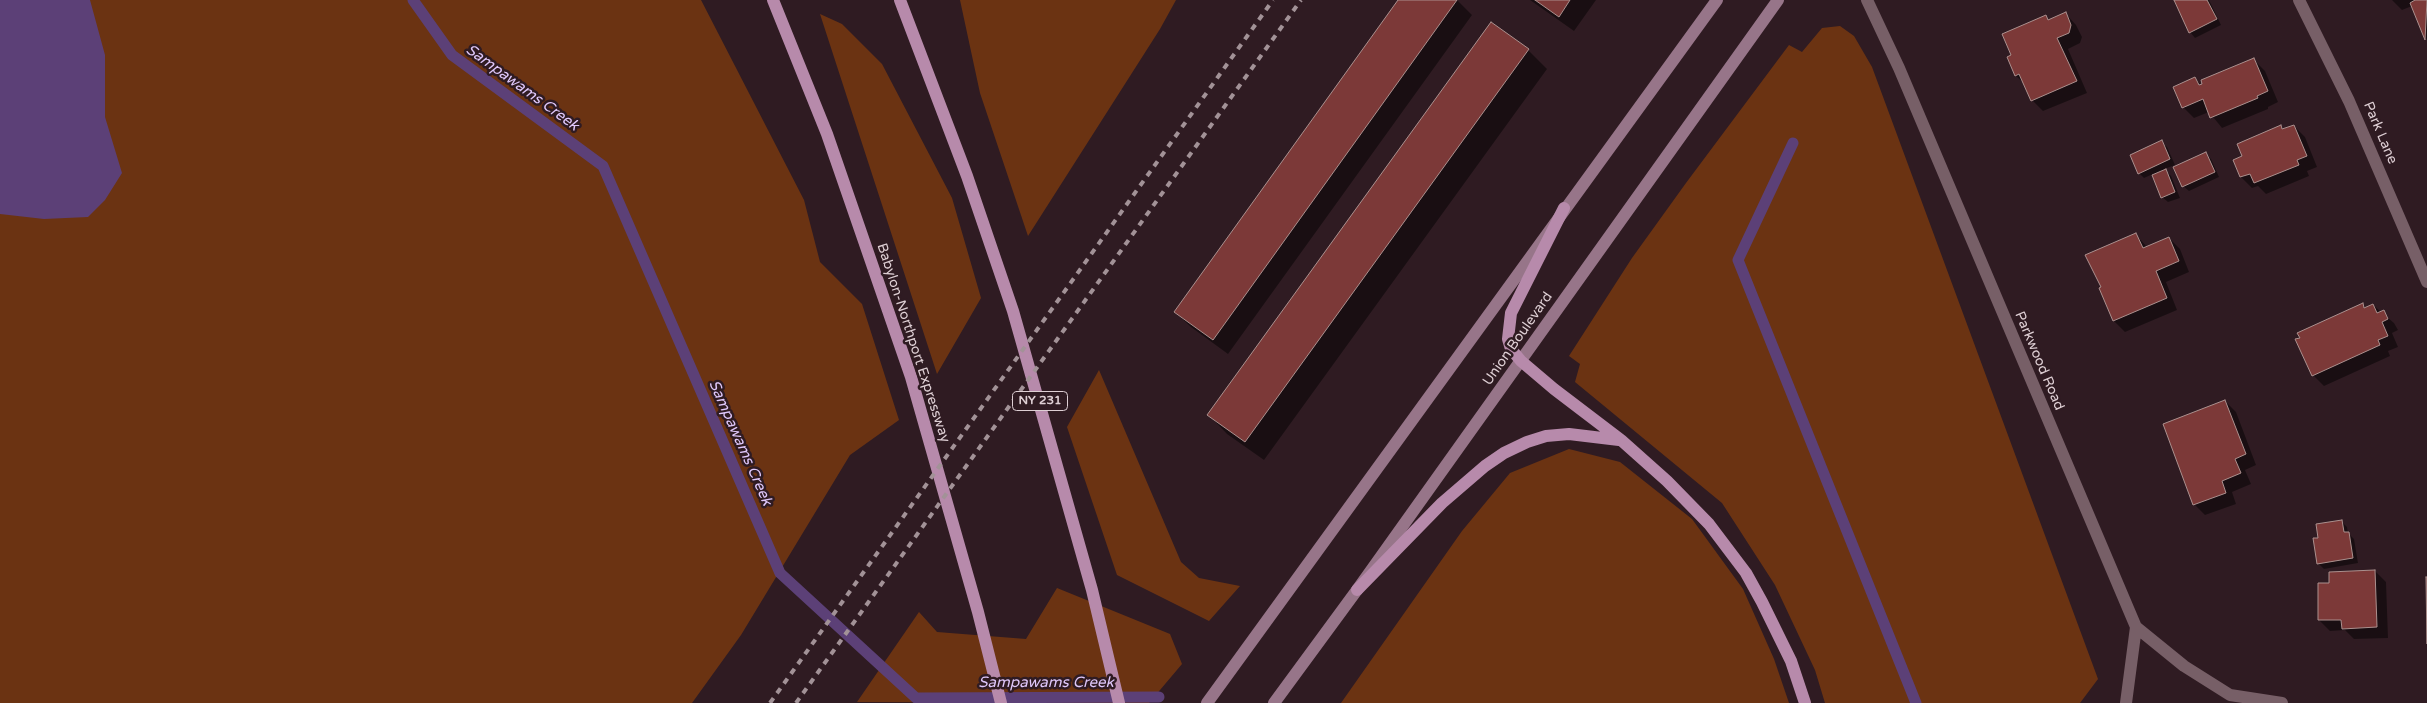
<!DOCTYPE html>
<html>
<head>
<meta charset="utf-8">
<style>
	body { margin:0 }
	canvas { display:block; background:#2f1b22 }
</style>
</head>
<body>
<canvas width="2427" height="703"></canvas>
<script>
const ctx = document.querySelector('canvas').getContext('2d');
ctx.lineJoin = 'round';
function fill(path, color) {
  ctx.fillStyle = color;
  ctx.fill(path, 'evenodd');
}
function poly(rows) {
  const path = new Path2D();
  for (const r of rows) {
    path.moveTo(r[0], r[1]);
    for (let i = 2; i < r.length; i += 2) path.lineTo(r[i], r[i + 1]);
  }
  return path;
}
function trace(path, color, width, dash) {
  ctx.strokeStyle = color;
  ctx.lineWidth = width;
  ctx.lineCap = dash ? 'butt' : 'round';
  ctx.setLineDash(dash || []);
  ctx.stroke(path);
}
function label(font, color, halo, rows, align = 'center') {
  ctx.font = font + ' "Varela Round",sans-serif';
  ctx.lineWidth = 5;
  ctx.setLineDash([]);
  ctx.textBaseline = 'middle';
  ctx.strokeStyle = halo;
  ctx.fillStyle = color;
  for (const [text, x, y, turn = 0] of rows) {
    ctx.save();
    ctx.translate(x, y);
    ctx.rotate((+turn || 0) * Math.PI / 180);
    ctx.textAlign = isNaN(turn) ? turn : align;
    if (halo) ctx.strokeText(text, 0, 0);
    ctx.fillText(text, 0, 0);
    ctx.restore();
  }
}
fill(poly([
	[0,0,701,0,804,200,820,262,862,304,899,420,850,455,741,635,692,703,0,703],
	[960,0,1176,0,1160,29,1028,236,980,93],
	[820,14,842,24,882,64,952,198,981,298,937,374],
	[1840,26,1854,36,1872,67,2098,679,2080,703,1825,703,1815,670,1775,585,1722,503,1575,382,1580,364,1569,356,1632,258,1686,183,1789,45,1802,52,1822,28],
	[1099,370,1181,562,1199,578,1240,586,1209,621,1117,575,1067,427],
	[1569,449,1620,462,1692,519,1743,589,1774,659,1789,703,1341,703,1462,531,1510,473],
	[1057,588,1170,634,1182,664,1149,703,857,702,919,612,937,632,1026,639]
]), '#6b3312');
fill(poly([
	[0,0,90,0,105,55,105,117,122,173,105,200,88,217,44,219,0,214]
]), '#5c4077');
fill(poly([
	[1400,0,1457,0,1472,15,1228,354,1191,327,1175,312],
	[1530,0,1596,0,1574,31],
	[2175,0,2209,0,2221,25,2195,38,2190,32],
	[2392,0,2427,0,2427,40,2412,6,2402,10],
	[2066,14,2076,25,2082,37,2080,43,2068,49,2087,93,2043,111,2032,100,2025,84,2016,76,2013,55,2045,17,2049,21],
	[1528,50,1547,69,1264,460,1227,434,1209,415],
	[2254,60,2265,71,2278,102,2268,107,2268,109,2222,128,2209,112,2194,118,2183,107,2195,79,2206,89],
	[2294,126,2305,137,2317,167,2307,171,2309,176,2266,194,2258,186,2252,188,2241,177,2235,161,2244,157,2281,127,2284,130],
	[2161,142,2167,147,2175,165,2164,169,2171,176,2180,198,2168,202,2162,197,2153,174,2144,178,2139,173],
	[2206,154,2211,159,2219,177,2189,191,2183,186],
	[2136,235,2148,248,2169,238,2180,249,2189,272,2166,282,2177,310,2125,332,2114,321,2101,289],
	[2362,305,2366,308,2373,305,2394,323,2398,330,2392,333,2398,347,2388,351,2390,356,2324,386,2313,375],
	[2225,401,2236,412,2256,465,2245,470,2251,484,2232,492,2236,504,2205,515,2194,504],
	[2342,522,2347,527,2348,533,2354,539,2358,563,2324,569,2318,563,2320,539],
	[2375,571,2386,582,2388,638,2354,639,2345,630,2330,631,2319,620]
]), '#0007');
trace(poly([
	[413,0,452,55,603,166,780,573,916,698,1159,697],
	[1793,143,1738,260,1916,703]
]), '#5c4077', 11);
const building = poly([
	[1398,0,1457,0,1213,340,1174,312,1398,0],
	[1535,0,1570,0,1559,17,1535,0],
	[2174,0,2207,0,2217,19,2189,33,2174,0],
	[2415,0,2427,0,2425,40,2410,3,2415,0],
	[2066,12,2071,25,2069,33,2057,38,2077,81,2031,101,2019,74,2015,76,2007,57,2011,55,2002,34,2046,15,2048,20,2066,12],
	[1491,22,1529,49,1245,442,1207,415,1491,22],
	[2254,58,2268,91,2257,96,2258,98,2210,118,2203,99,2182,108,2173,87,2195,77,2199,85,2202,84,2201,80,2254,58],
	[2281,125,2282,129,2294,125,2307,156,2297,160,2299,165,2254,183,2250,174,2240,177,2233,160,2242,156,2237,144,2281,125],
	[2162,140,2170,159,2138,174,2130,155,2162,140],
	[2206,152,2215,172,2182,187,2173,167,2206,152],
	[2166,169,2175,192,2161,198,2152,175,2166,169],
	[2136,233,2143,248,2169,237,2179,261,2156,271,2167,298,2113,321,2099,288,2101,287,2085,255,2136,233],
	[2363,303,2364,308,2373,304,2377,313,2384,310,2388,319,2382,322,2388,336,2378,340,2380,345,2312,376,2295,339,2300,338,2297,333,2363,303],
	[2225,400,2246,454,2235,459,2241,473,2222,481,2226,493,2193,505,2163,424,2225,400],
	[2342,520,2344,532,2349,532,2353,558,2317,564,2313,538,2318,538,2316,524,2342,520],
	[2375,570,2377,627,2342,629,2341,620,2318,620,2318,583,2329,583,2329,572,2375,570],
	[2426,577,2427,577,2427,644,2426,577]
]);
fill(building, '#7c3938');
trace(building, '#ab908e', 1);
trace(poly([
	[1867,0,1899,68,2136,627,2184,666,2230,695,2282,703],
	[2299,0,2349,101,2427,282],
	[2126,703,2136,627]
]), '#775f67', 12);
trace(poly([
	[1207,703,1717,0],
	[1274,703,1357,590,1778,0]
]), '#977589', 12);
trace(poly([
	[773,0,827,134,911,377,978,612,1001,703],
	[900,0,967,176,1013,311,1092,590,1119,703],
	[1564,208,1511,313,1508,339,1511,349,1521,361,1554,389,1621,440,1667,481,1709,524,1746,573,1762,602,1791,661,1805,703],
	[1357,590,1442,503,1485,466,1504,453,1527,442,1546,436,1569,434,1619,440]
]), '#b78aab', 12);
trace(poly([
	[770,703,1273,0],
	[796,703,1301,0]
]), '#a29297', 4, [6, 6]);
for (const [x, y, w] of [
	[1040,401,55]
]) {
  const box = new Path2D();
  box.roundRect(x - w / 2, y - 9.5, w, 19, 4);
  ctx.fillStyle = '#2f1b22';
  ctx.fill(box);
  trace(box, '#decfd4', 1);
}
label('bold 12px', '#decfd4', null, [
	["NY 231",1040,401]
]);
label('14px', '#decfd4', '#2f1b22', [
	["Park Lane",2380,133,67],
	["Union Boulevard",1518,339,-55],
	["Babylon-Northport Expressway",913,343,72],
	["Parkwood Road",2039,361,67]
]);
label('italic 15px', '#dfc7fa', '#2f1b22', [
	["Sampawams Creek",522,88,36],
	["Sampawams Creek",740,443,66],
	["Sampawams Creek",1046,683]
]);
</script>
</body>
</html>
